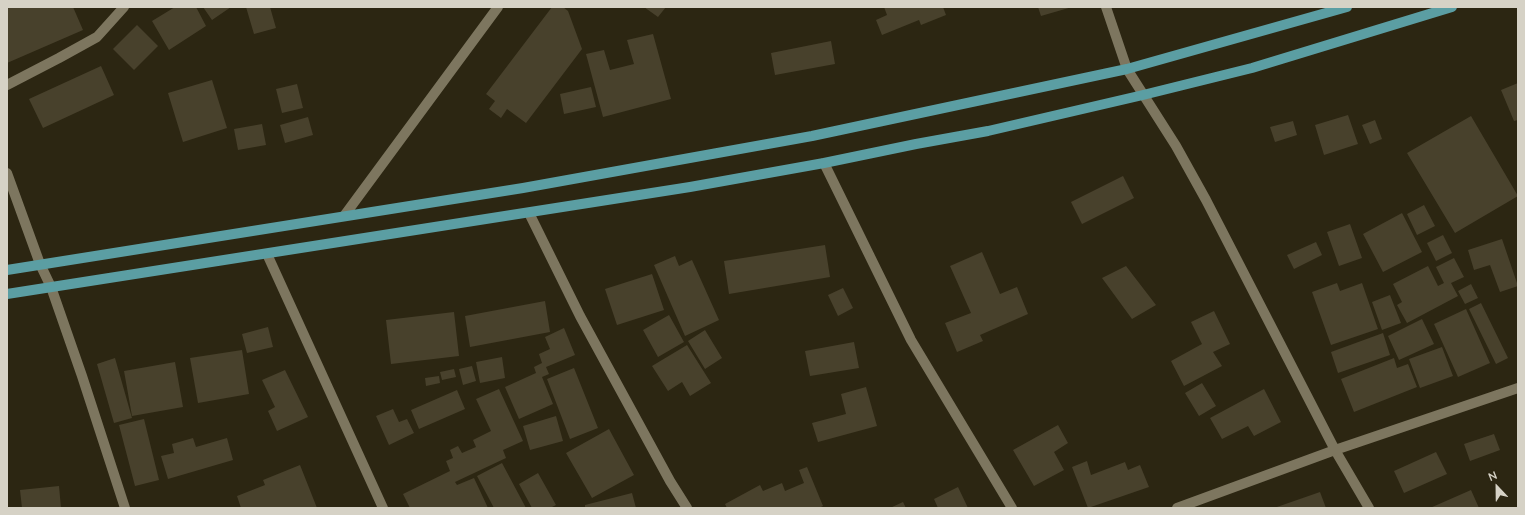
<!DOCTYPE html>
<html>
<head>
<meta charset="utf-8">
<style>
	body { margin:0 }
	#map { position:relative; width:1525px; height:515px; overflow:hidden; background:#2c2612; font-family:Mulish,sans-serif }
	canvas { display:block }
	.frame { position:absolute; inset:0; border:8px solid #d6d2c6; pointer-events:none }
	.north { position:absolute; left:1477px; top:467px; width:40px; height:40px; -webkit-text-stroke:3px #2c2612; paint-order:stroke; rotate:338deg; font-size:11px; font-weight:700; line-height:16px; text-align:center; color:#d6d2c6 }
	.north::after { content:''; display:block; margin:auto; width:14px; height:18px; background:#d6d2c6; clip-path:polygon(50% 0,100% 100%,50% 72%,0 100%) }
</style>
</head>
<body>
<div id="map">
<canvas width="1525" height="515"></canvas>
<div class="frame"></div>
<div class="north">N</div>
</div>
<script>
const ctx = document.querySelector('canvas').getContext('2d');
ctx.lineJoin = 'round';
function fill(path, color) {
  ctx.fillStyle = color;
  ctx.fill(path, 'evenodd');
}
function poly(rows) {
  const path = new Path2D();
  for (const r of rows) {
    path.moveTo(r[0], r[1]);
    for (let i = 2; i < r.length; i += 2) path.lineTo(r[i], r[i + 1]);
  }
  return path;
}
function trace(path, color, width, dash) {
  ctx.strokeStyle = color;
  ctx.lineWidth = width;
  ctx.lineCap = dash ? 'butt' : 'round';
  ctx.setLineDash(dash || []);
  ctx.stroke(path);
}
fill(poly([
	[7,7,73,7,83,30,7,63],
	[175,7,196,7,206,26,169,50,152,21],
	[203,7,231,7,212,20],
	[246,7,270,7,276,28,254,34],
	[552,7,563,7,568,11,582,49,526,123,507,109,501,118,489,109,495,101,486,94],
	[644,7,666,7,658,17],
	[884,7,943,7,946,15,921,25,919,20,882,35,876,20,887,15],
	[1038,7,1072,7,1041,16],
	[137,25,158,46,134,70,113,49],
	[653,34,671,99,603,117,586,54,604,50,610,70,634,64,627,40],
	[831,41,835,64,775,75,771,53],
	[101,66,114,95,43,128,29,99],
	[212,80,227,128,183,142,168,93],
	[1518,83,1518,120,1514,121,1501,90],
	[297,84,303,108,282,113,276,89],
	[591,87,596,107,564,114,560,94],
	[1348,115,1358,144,1324,155,1315,125],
	[1471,116,1518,196,1455,233,1407,153],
	[308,117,313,135,285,143,280,125],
	[1375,120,1382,139,1370,144,1362,125],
	[1293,121,1297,135,1275,142,1270,127],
	[262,124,266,145,238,150,234,129],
	[1123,176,1134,198,1082,224,1071,202],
	[1424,205,1435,226,1417,235,1407,214],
	[1402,213,1422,252,1383,272,1363,234],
	[1350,224,1362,258,1339,266,1327,232],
	[1443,235,1452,253,1436,261,1427,243],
	[1502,239,1518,286,1500,292,1490,265,1474,270,1468,250],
	[1316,242,1322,255,1294,269,1287,255],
	[825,245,830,277,729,294,724,261],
	[982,252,1000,294,1017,287,1028,314,980,335,983,341,957,352,945,323,971,313,950,266],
	[675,256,679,266,692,260,719,320,685,336,654,265],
	[1454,258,1464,277,1451,283,1458,296,1407,323,1397,305,1402,302,1393,284,1428,266,1438,286,1444,283,1436,267],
	[1126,266,1156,305,1132,319,1102,278],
	[652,274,664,310,617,325,605,289],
	[1337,283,1340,291,1362,283,1378,329,1331,345,1312,292],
	[1471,284,1478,298,1465,304,1458,291],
	[843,288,853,308,838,316,828,295],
	[1390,295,1401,323,1382,330,1372,302],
	[545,301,550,332,470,347,465,316],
	[1481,303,1508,358,1496,364,1469,309],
	[1466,309,1490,363,1458,377,1434,324],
	[1214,311,1230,344,1213,352,1222,366,1184,386,1171,361,1202,344,1191,322],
	[454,312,459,356,391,364,386,320],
	[669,315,684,342,658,357,643,330],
	[1422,319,1434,344,1399,360,1388,336],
	[268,327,273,347,247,353,242,334],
	[564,328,575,355,546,367,549,374,542,377,553,404,519,419,505,387,536,373,534,367,542,363,539,354,550,349,545,337],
	[705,330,722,358,705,369,688,341],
	[1383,333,1390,355,1338,373,1331,352],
	[854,342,859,368,810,376,805,351],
	[687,345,711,383,690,396,682,382,668,391,652,366],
	[1442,347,1453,376,1420,388,1409,359],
	[242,350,249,394,198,403,190,358],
	[502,357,505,378,480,383,476,362],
	[115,358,132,418,114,423,97,364],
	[1394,358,1397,368,1408,364,1417,387,1354,412,1341,379],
	[175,362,183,407,132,416,124,371],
	[472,366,476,381,463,385,459,369],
	[574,368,598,428,570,439,547,379],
	[454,369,456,377,442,380,440,372],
	[285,370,308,417,277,431,268,411,275,407,262,380],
	[439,376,440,383,426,386,425,378],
	[1202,383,1216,406,1199,416,1185,393],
	[866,387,877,426,818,442,812,423,846,414,841,394],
	[499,389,523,441,503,450,506,458,455,482,457,485,474,478,488,508,410,508,403,494,450,471,446,461,453,458,450,450,458,446,462,453,476,447,473,440,491,431,476,399],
	[1264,389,1281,422,1254,436,1248,426,1222,439,1210,418],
	[457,390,465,409,419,429,411,410],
	[393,409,399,422,407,419,414,433,389,445,376,416],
	[556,416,563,441,530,450,523,426],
	[144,419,159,480,135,486,119,425],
	[1058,425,1068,443,1054,452,1064,470,1034,486,1013,450],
	[609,429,634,475,592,498,566,453],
	[1494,434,1500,450,1470,461,1464,444],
	[193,438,196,447,227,438,233,460,168,479,161,456,174,453,172,444],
	[1436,452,1447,474,1404,493,1394,471],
	[1087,461,1091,475,1125,462,1128,470,1140,465,1149,487,1088,508,1072,467],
	[502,463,526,508,494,508,477,476],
	[300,465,317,508,241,508,237,496,265,485,263,480],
	[807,467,823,506,819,508,727,508,725,504,760,485,763,491,782,483,785,491,804,483,799,470],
	[538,473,556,505,550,508,532,508,519,484],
	[59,486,61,508,22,508,20,490],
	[958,487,968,508,938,508,934,499],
	[1471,490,1479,508,1430,508],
	[1320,492,1326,508,1274,508],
	[632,493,636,508,585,508,585,505],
	[903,502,906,508,890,508]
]), '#48412c');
trace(poly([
	[1106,7,1127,69,1176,146,1206,200,1335,450,1369,508],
	[7,85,59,58,97,37,124,7],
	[824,163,911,340,1012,508],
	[7,173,40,264,51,287,82,376,125,508],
	[529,213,580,316,670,481,687,508],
	[344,216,498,7],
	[267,254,383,508],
	[1177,508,1335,450,1518,388]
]), '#7d765f', 10);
trace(poly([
	[7,270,523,188,812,136,1127,69,1347,7],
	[7,294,690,187,824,163,916,144,988,131,1143,95,1252,68,1452,7]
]), '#5b9ea3', 10);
</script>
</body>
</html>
